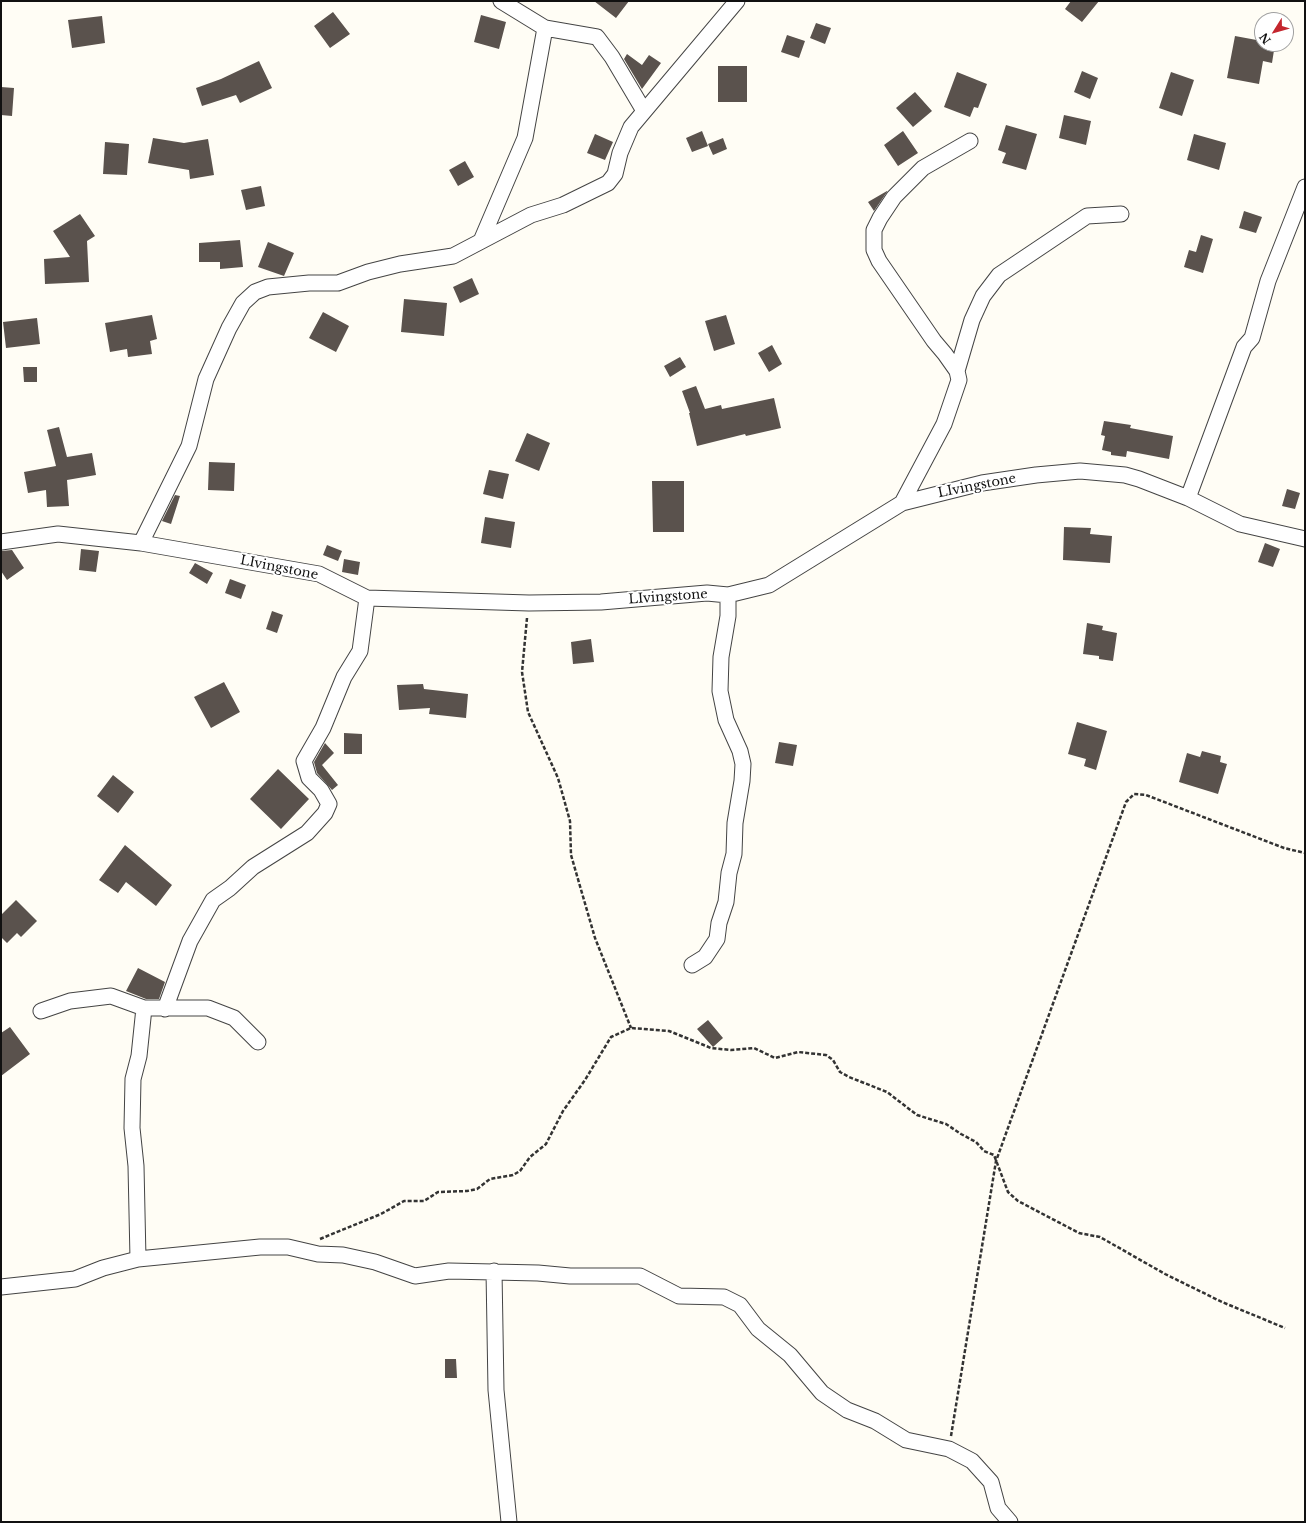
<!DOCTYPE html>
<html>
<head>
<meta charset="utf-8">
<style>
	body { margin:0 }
	#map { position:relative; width:1306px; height:1523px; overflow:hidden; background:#fffdf5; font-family:"Libre Baskerville",serif }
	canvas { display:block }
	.frame { position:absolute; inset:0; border:2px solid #111; pointer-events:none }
	.north { position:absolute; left:1254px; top:12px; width:40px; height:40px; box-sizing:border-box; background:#fff; border:1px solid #a0a0a0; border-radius:50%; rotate:233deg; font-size:11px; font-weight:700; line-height:16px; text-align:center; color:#111 }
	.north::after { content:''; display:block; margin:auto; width:14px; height:18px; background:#c4262e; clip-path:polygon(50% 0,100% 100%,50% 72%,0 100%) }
</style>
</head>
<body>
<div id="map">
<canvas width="1306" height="1523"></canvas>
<div class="frame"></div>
<div class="north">N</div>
</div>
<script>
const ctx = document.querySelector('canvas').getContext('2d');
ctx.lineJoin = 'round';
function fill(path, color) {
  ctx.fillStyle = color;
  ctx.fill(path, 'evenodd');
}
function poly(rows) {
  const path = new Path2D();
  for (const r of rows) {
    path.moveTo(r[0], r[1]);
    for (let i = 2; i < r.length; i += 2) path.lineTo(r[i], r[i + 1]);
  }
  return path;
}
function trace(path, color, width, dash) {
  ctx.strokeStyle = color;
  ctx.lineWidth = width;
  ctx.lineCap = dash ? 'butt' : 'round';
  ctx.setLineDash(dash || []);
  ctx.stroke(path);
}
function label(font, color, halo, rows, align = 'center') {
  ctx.font = font + ' "Libre Baskerville",serif';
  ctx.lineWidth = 4;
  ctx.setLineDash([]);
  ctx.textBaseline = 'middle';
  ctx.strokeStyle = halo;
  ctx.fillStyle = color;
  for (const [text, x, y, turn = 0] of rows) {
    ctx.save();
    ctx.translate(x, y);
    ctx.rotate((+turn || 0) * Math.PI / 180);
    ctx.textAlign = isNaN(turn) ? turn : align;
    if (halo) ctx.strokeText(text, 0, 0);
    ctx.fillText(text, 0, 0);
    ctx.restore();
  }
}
fill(poly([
	[594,1,629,1,616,18],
	[1071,1,1099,1,1082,22,1065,9],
	[333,12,350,34,330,48,314,26],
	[481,15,506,22,499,49,474,42],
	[102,16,105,43,72,48,68,20],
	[816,23,831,28,825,44,810,38],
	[787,35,805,41,799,58,781,52],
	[1235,36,1262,41,1262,44,1275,44,1272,63,1263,61,1259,84,1227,78],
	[627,54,642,65,649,55,661,63,642,89,624,59],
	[259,61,272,88,240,103,236,95,202,106,196,88,221,79],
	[718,66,747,66,747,102,718,102],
	[1082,71,1098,78,1090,99,1074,92],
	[957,72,987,84,978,108,974,107,970,117,944,107],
	[1171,72,1194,80,1182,116,1159,108],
	[1,87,14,88,12,116,1,115],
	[915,92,932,111,913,127,896,108],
	[1064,115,1091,121,1086,145,1059,138],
	[1006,125,1037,134,1026,170,1002,163,1006,153,998,150],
	[702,131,708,146,692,152,686,138],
	[903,131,918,153,898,166,884,145],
	[595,134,613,142,605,160,587,153],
	[1194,134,1226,143,1219,170,1187,160],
	[153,138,184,143,208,139,214,175,190,179,189,170,148,163],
	[723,138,727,149,713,155,708,144],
	[105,142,129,144,127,175,103,174],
	[465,161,474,177,458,186,449,170],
	[261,186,265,206,246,210,241,190],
	[887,191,887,192,874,211,868,202],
	[1244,211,1262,217,1256,233,1239,228],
	[80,214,95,236,87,241,89,282,45,284,44,259,70,257,53,231],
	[1201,235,1213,239,1203,273,1184,267,1189,250,1196,252],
	[240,240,243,267,220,269,220,262,199,262,199,243],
	[268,242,294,253,284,276,258,267],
	[472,278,479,294,460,303,453,287],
	[404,299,447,303,444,336,401,332],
	[323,312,349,326,336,352,309,338],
	[152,315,157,339,150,341,152,354,128,357,127,349,110,352,105,323],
	[726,315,735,344,714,351,705,321],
	[37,318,40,344,6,348,3,322],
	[772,345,782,364,769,372,758,353],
	[680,357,686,367,670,377,664,366],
	[23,367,37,367,37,382,24,382],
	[696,386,705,409,721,405,722,409,774,398,781,428,746,436,745,434,697,446,689,413,690,413,682,391],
	[1104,421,1131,425,1130,428,1173,436,1169,459,1127,451,1126,457,1111,455,1111,452,1102,450,1105,436,1101,435],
	[59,427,67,457,92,453,96,475,67,480,69,506,47,507,46,490,28,493,24,472,56,466,47,430],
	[527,433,550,443,539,471,515,461],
	[209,462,235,463,234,491,208,490],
	[489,470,509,474,503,499,483,494],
	[652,481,684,481,684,532,653,532],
	[1287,489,1300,493,1295,509,1282,506],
	[175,495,180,496,171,524,162,521],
	[485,517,515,522,511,548,481,543],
	[1064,527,1091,528,1090,534,1112,536,1110,563,1063,560],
	[1265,543,1280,549,1273,567,1258,562],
	[327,545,342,551,338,561,323,555],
	[81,549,99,551,96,572,79,570],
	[12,550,24,568,7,580,1,571,1,551],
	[344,559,360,562,358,575,342,572],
	[195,563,213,573,207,584,189,573],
	[230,579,246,585,241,599,225,593],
	[272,611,283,615,277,633,266,629],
	[1087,623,1103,626,1102,630,1117,633,1113,661,1099,659,1099,656,1083,654],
	[591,639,594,662,573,664,571,642],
	[224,682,240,712,211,728,194,697],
	[423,684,424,689,468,694,466,718,429,714,430,708,399,710,397,685],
	[1077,722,1107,731,1096,770,1084,766,1086,759,1068,754],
	[344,733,362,734,362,754,344,754],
	[779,742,797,745,793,766,775,763],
	[325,743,334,753,322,765,338,785,332,790,317,773,314,762],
	[1202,751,1221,756,1220,762,1227,764,1218,794,1179,782,1187,753,1200,757],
	[278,769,309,799,281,829,250,799],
	[113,775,134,792,118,813,97,796],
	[125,845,172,885,156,906,126,882,118,893,99,880],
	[16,900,37,921,21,937,17,933,7,943,1,937,1,915],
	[138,968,165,982,159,999,146,999,126,991],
	[708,1020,723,1038,713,1047,697,1029],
	[10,1027,30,1054,1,1076,1,1033],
	[445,1359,456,1359,457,1378,445,1378]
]), '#5a524d');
const minor = poly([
	[501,1,545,28,597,37,612,57,644,111],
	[481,241,525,138,545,28],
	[957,371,972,320,983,296,999,275,1087,216,1121,214],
	[1188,498,1244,347,1252,338,1268,281,1305,187],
	[902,503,944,424,959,380,957,371,945,354,934,341,879,261,874,250,874,230,880,218,894,197,923,168,970,141],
	[1,542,58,534,141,543,319,574,367,598,529,603,601,602,707,593,728,595,769,585,902,503,982,483,1036,475,1080,471,1125,475,1139,479,1188,498,1240,524,1305,539],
	[141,543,189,446,206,379,229,328,243,303,255,292,268,287,309,283,338,283,368,272,400,264,453,256,531,215,563,205,608,183,615,174,620,153,631,127,737,1],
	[692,965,705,957,717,939,719,923,726,902,729,873,734,854,735,823,742,781,743,764,740,751,726,720,720,691,721,657,728,616,728,595],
	[165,1009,190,941,213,900,230,888,253,867,307,833,325,813,329,804,321,790,309,778,304,761,323,728,344,677,360,651,367,598],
	[41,1011,70,1001,111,996,144,1008,208,1008,234,1018,258,1042],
	[138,1259,136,1166,132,1128,133,1079,139,1056,144,1008],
	[494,1271,496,1390,509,1522],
	[1,1287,75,1279,103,1268,138,1259,260,1247,288,1247,318,1254,343,1255,375,1262,415,1276,449,1271,538,1273,570,1276,640,1276,679,1296,724,1297,740,1305,758,1329,790,1355,822,1393,847,1410,875,1421,906,1440,949,1449,972,1461,991,1482,998,1508,1010,1522]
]);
trace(minor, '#444', 17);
trace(poly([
	[527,618,522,672,528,712,558,778,570,821,571,855,595,938,631,1028],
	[320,1239,381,1214,404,1201,424,1201,438,1192,467,1191,477,1189,490,1179,513,1175,520,1171,530,1157,546,1144,563,1111,585,1080,611,1037,631,1028,669,1031,711,1048,731,1050,754,1048,775,1058,798,1052,826,1055,833,1060,840,1072,849,1077,887,1092,917,1115,946,1124,961,1134,976,1142,984,1151,994,1155,1008,1192,1018,1201,1079,1233,1100,1237,1165,1274,1222,1302,1285,1328],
	[951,1436,996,1161,1126,802,1134,794,1146,795,1284,848,1305,853]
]), '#333', 2.5, [4, 2]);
trace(minor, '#fff', 15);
label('13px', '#111', '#fff', [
	["LIvingstone",977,486,-11],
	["LIvingstone",279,568,11],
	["LIvingstone",668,597,-4]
]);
</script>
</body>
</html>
